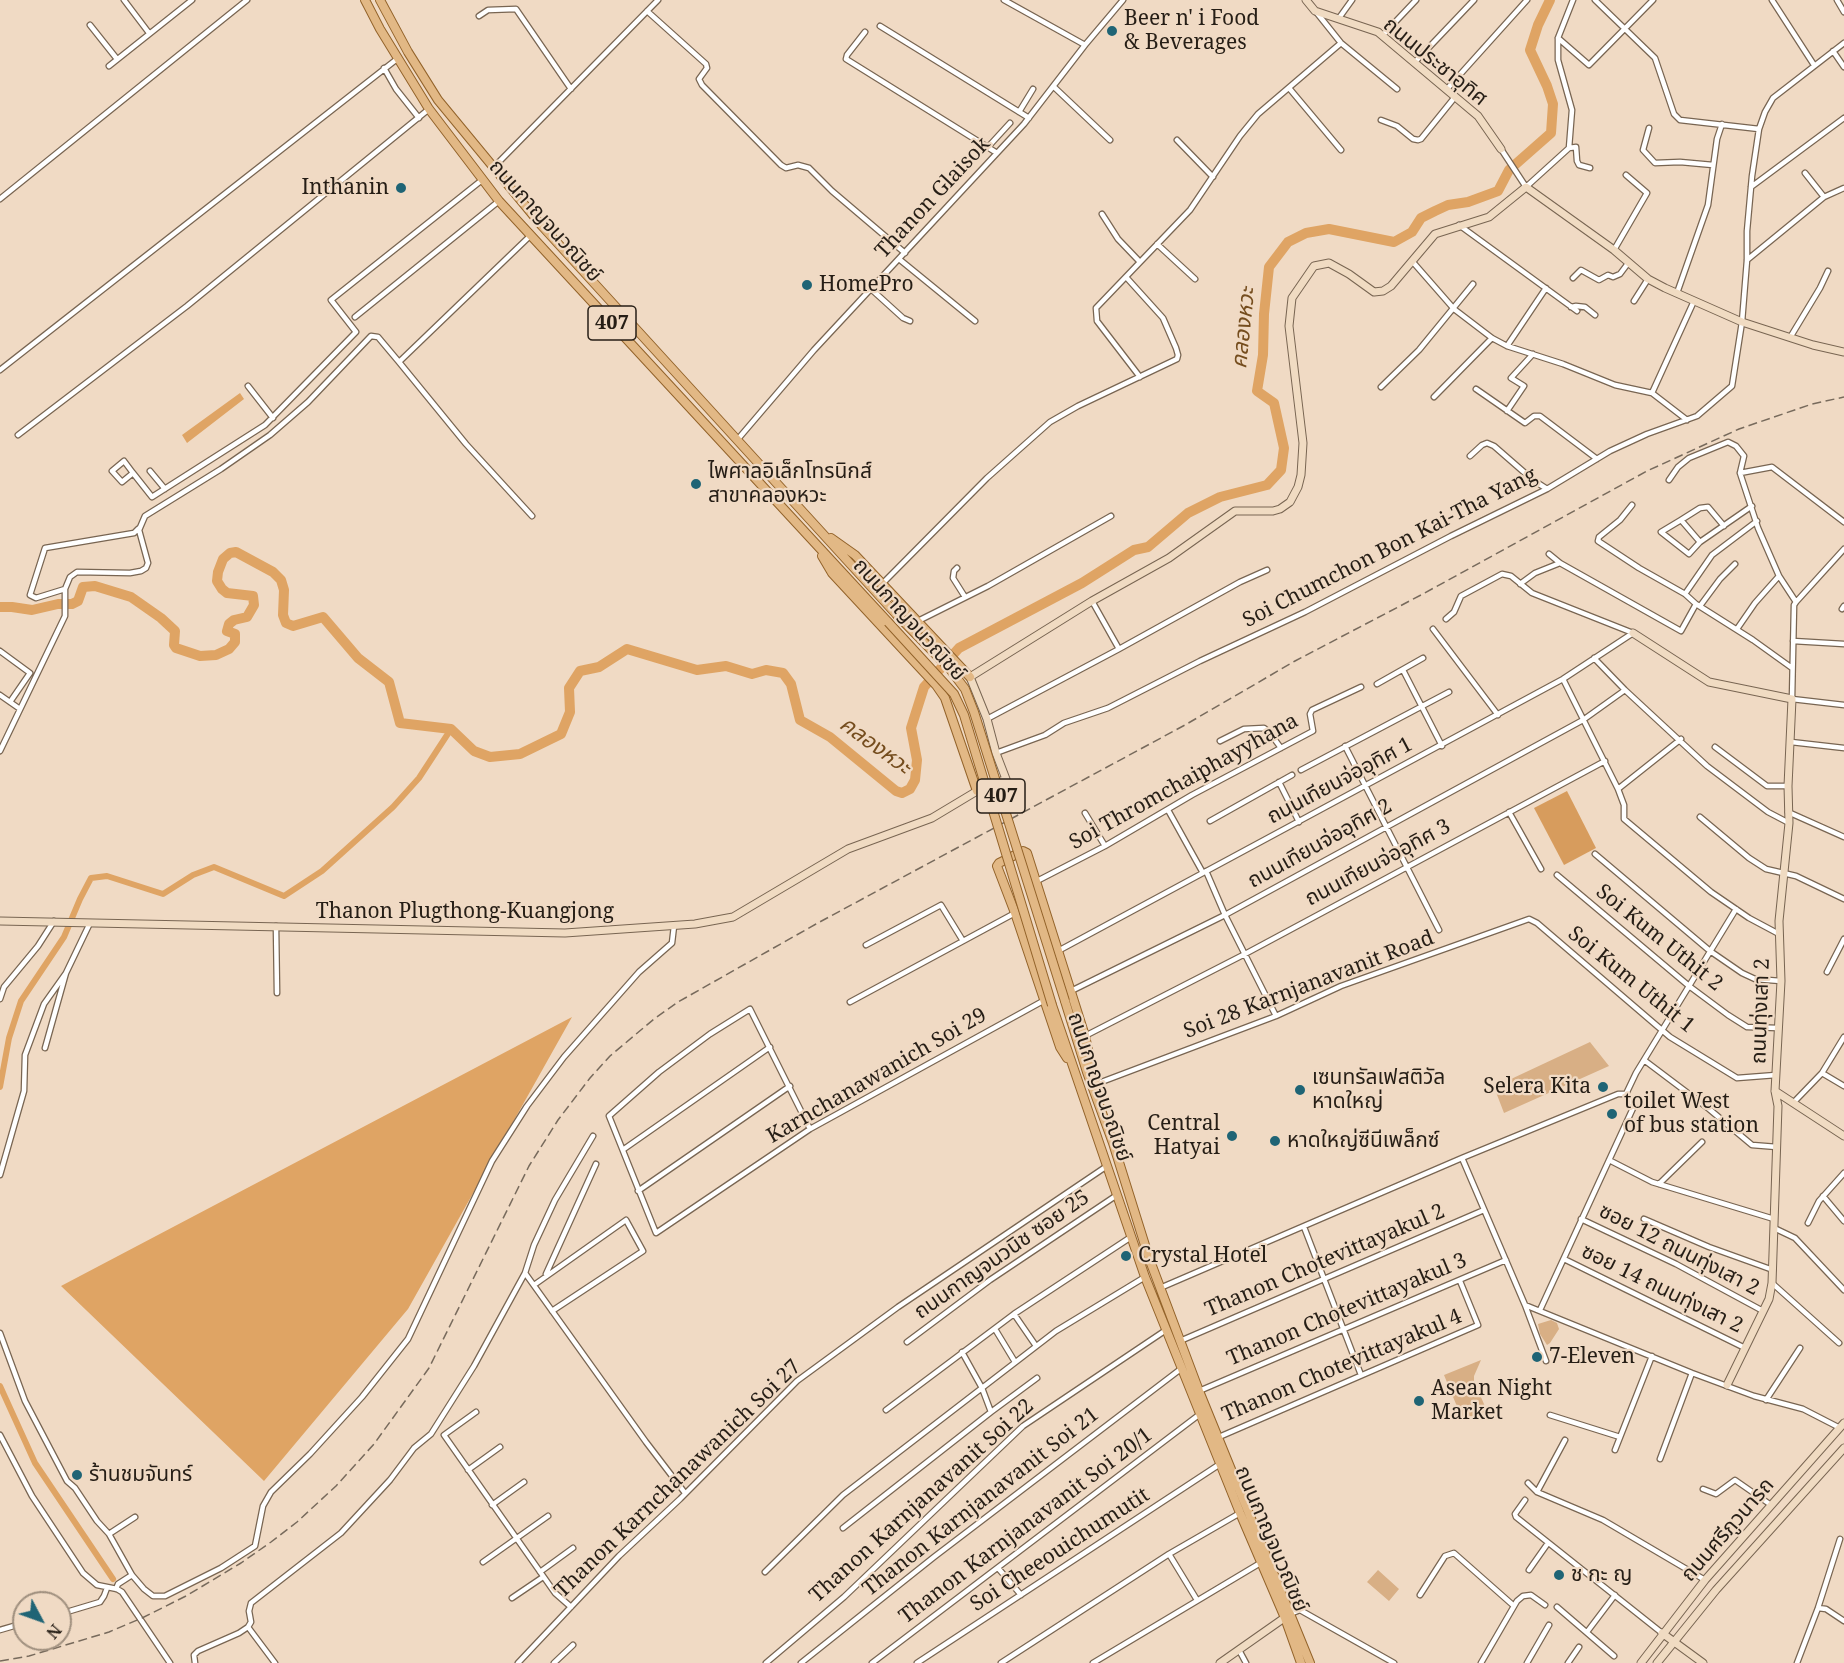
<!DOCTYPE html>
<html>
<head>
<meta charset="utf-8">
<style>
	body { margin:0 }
	#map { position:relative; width:1844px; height:1663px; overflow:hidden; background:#f0dac4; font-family:"Noto Serif",serif }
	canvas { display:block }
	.north { position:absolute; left:12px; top:1591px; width:60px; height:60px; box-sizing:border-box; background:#f0dac4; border:2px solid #9f8f7e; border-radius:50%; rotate:131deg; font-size:16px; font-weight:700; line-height:24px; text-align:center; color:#261e16 }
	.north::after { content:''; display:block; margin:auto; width:21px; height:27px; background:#1f6475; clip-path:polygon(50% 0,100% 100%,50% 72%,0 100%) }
</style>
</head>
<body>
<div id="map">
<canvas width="1844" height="1663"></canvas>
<div class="north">N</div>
</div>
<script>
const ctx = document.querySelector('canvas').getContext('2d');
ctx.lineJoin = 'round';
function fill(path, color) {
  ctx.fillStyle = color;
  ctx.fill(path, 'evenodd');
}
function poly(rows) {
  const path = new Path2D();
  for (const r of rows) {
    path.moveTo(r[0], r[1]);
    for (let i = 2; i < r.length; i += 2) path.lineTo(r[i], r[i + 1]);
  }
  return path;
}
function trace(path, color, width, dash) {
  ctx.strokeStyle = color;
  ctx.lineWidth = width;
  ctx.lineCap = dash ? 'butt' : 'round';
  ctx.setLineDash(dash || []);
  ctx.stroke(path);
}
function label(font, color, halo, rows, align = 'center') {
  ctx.font = font + ' "Noto Serif","Noto Sans Thai",serif';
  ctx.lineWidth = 4.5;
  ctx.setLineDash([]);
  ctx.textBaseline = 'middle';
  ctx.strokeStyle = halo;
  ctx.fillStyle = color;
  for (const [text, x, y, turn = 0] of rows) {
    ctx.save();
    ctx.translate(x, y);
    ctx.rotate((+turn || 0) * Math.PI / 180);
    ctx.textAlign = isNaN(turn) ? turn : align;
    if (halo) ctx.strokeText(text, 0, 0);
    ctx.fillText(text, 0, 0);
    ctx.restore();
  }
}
fill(poly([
	[1590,1042,1609,1066,1504,1113,1494,1087],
	[1551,1320,1557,1323,1559,1329,1550,1343,1547,1345,1540,1334,1538,1324],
	[1481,1360,1474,1376,1474,1381,1487,1411,1463,1421,1444,1375],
	[1378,1570,1399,1589,1389,1601,1367,1582]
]), '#d8af85');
fill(poly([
	[1567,791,1596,848,1564,865,1534,808]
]), '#d79c5d');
fill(poly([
	[240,393,244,399,187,443,182,435],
	[572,1017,408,1309,264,1481,61,1286]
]), '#dfa464');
trace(poly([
	[0,1087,9,1038,21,1001,64,937,80,899,91,878,107,876,163,894,193,875,214,867,284,896,322,871,393,807,419,778,451,729],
	[0,1386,35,1463,113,1579]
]), '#dfa464', 6);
trace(poly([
	[0,607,12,607,32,610,58,604,72,604,78,601,83,587,95,586,131,597,161,618,175,631,174,645,176,648,200,656,216,655,229,649,235,642,235,634,227,631,229,624,234,620,247,617,254,605,253,596,227,593,222,589,217,581,218,572,223,559,230,553,236,552,273,572,281,580,284,590,283,615,286,623,293,626,323,617,358,658,389,682,400,723,451,729,474,751,490,757,520,754,561,734,570,712,569,688,580,671,599,667,627,649,697,670,726,666,752,674,766,670,783,673,791,684,800,720,830,737,896,791,902,793,910,789,915,780,917,760,911,728,924,687,959,648,1082,583,1134,550,1148,547,1188,513,1220,497,1267,485,1281,470,1284,448,1274,403,1257,391,1263,355,1264,314,1269,267,1288,242,1306,233,1329,229,1394,242,1412,232,1421,218,1435,211,1448,205,1468,202,1498,191,1509,170,1551,133,1553,104,1547,86,1530,50,1538,25,1550,0]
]), '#dfa464', 10);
const street = poly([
	[124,0,149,33],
	[1004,0,1085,45],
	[1595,0,1655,58,1674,114,1680,120,1759,129],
	[1772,0,1814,65],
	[1837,0,1844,12],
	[647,11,706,64,707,68,699,79,702,85,781,165,786,168,798,165,809,168,832,191,905,253],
	[1317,13,1341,43,1397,89],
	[479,16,488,10,516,9,571,89],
	[1339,18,1352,0],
	[90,25,117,59],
	[880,26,1029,118],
	[865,32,847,55,846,59,997,153],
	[1382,36,1416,0],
	[1558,38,1589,65,1653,0],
	[1833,51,1844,67],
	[1415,62,1474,0],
	[109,66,192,0],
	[384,68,396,89,419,118],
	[1054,87,1110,140],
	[1289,88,1341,150],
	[1447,89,1527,0],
	[1019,112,1033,89],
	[1381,120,1397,126,1413,139,1418,140,1421,139,1455,97],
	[1649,128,1643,150,1655,163,1680,162,1713,165],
	[1177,140,1213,177],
	[988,147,1010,123],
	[1569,148,1576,147,1577,161,1579,165,1590,168],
	[1501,149,1526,187,1569,148,1572,110,1558,60,1558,38,1573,0],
	[494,167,658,0],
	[1805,173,1824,197],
	[1751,187,1844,118],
	[0,199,247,0],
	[1102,214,1118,239,1140,262],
	[1459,225,1577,311],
	[531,235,399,362,466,444,532,516],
	[1157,244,1195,279],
	[1614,250,1647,193,1626,175],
	[899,259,975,321],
	[1747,260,1824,197,1844,188],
	[1412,261,1454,309,1492,338,1507,346,1563,364,1615,385,1652,393,1687,420],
	[1573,278,1581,270,1599,280,1608,275,1613,277,1620,274,1629,262],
	[871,289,903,318,910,321],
	[1677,293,1708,205,1717,139,1722,124],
	[1634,301,1648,279],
	[1571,307,1576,306,1585,307,1595,315],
	[355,317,499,201],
	[1791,336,1820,288,1828,271],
	[1507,346,1546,288],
	[0,370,397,59],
	[1140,377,1097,321,1096,308,1190,210,1240,136,1258,114,1341,43],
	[248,386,273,418],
	[1381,387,1419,350,1473,284],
	[1476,389,1525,423,1534,416,1540,416,1597,459],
	[1652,393,1694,301],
	[1434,397,1492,338],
	[1507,411,1524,386,1511,378,1533,354],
	[18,435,187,306,429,109],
	[738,439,814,350,1024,124,1085,45,1123,0],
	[1470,456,1482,445,1487,443,1494,446,1533,480,1547,489],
	[150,471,165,489],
	[133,473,122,482,112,471,124,461,133,473,152,497,265,425,356,332,331,300,482,180],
	[1740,473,1758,528,1779,576,1796,602,1794,605,1792,699,1844,705],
	[1740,473,1772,467,1844,522],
	[1669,480,1678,467,1689,458,1728,442,1736,446,1744,456,1740,473],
	[1632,505,1620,520,1599,537,1598,541,1639,568,1685,594,1696,604,1753,640,1792,668],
	[1681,520,1700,508,1708,507,1724,526],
	[1700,542,1681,520,1661,532,1689,554,1700,542,1752,506],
	[1549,554,1560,563,1681,631,1696,604],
	[957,568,954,571,953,578,965,597],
	[882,584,987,478,1050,422,1078,406,1177,359,1178,355,1176,348,1163,318,1126,277],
	[1520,584,1535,573,1560,563],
	[65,589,36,598,30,595,45,548,134,533,138,529],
	[1685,594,1712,555,1757,521],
	[1092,601,1119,649],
	[1796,602,1844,549],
	[1700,606,1720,579,1735,564],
	[1842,609,1844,606],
	[1446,619,1454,612,1461,596,1502,574,1511,576,1532,593,1633,633],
	[918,621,988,586,1111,516],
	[1433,629,1498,715],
	[1737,629,1755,603,1779,576],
	[1793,641,1844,644],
	[0,651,30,673,10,702],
	[1594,658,1625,690,1707,766,1768,812,1789,823],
	[1403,670,1442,746],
	[1563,679,1618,789,1624,805,1624,819,1711,892,1749,918,1779,934],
	[1377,684,1423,658],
	[0,695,20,709],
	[987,719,1119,649,1240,582,1267,570],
	[1220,741,1244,729,1264,728,1269,732,1281,748],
	[1791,742,1844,748],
	[1345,746,1439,930],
	[1715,747,1767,786,1788,786],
	[0,751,65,616,65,589,70,577,77,572,130,573,141,571,146,568,148,563,139,530,145,516,221,469,270,435,308,402,371,336,378,337,399,362],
	[996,753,1045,735,1064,723,1108,708,1200,661,1305,612,1451,536,1547,489,1610,451,1647,434,1697,416,1732,386,1742,322,1747,260,1747,231,1752,176,1759,129,1765,112,1773,98,1844,43],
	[1301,770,1449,692],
	[1279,782,1299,822],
	[1618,789,1681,739],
	[1168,810,1203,873],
	[1509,812,1541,869],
	[1788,812,1844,837],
	[1085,813,1105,846],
	[1700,817,1749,858,1766,869,1796,876,1844,899],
	[1210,821,1292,775],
	[1595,854,1710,951,1742,973,1755,979,1781,981],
	[1206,871,1225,915,1276,1016],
	[1557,875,1689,986,1728,1015,1747,1027,1778,1028],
	[1037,881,1105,846,1192,795,1313,731,1310,714,1312,710,1361,687],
	[276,926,277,993],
	[866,945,941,905,963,941],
	[1058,951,1563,679,1633,633],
	[1827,972,1844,939],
	[1071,991,1225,915,1583,720,1625,690],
	[0,999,4,987,38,946,54,921],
	[850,1002,1015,913],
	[1085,1036,1245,954,1605,761],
	[45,1048,66,973,90,923],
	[1644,1060,1709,1109,1752,1145,1777,1147],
	[1822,1073,1844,1086],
	[1096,1084,1276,1016,1341,986,1529,919,1537,923,1670,1037,1737,1078,1776,1075],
	[1626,1094,1636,1073,1736,909],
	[1794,1102,1822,1073,1844,1037],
	[810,1129,750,1009,710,1034,659,1072,609,1116,656,1233,810,1129,1043,1001],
	[624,1149,770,1047],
	[1462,1158,1525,1305,1692,1373,1754,1396,1803,1409,1840,1428],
	[1609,1160,1652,1182,1774,1219],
	[0,1175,24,1091,25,1055,44,1004,66,973],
	[1659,1184,1702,1142],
	[638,1191,790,1086],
	[1823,1196,1844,1221],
	[1581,1219,1676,1264,1763,1311],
	[1644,1219,1709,1247,1773,1270],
	[1808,1223,1819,1201,1844,1173],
	[1304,1227,1361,1375],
	[1774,1228,1795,1238,1844,1290],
	[1564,1259,1745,1348],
	[525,1273,646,1442,685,1493],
	[546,1274,596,1164],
	[1772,1283,1839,1343],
	[534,1285,626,1220,643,1251,552,1311],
	[1160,1288,1462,1158,1618,1094,1626,1094],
	[1525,1305,1546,1361],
	[1540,1310,1634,1106,1626,1094],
	[1014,1314,1036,1346],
	[995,1329,1015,1362],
	[0,1333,25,1401,67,1481,75,1488,97,1521,109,1534,132,1575,144,1589,153,1596,165,1596,221,1568,255,1546,263,1506,271,1492,310,1454,362,1397,408,1339,492,1161,527,1106,564,1057,639,972,672,943,674,926],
	[1180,1341,1484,1210],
	[907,1342,990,1280,1117,1195],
	[1199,1391,1506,1260],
	[1766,1400,1800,1348],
	[886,1410,1014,1314,1131,1237],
	[476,1412,444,1435,555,1593,571,1607],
	[991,1412,1037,1378],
	[1550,1415,1620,1437],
	[0,1435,32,1496,83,1573,97,1585,117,1589,122,1592,170,1663],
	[1219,1437,1478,1325,1460,1281],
	[1565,1440,1537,1492,1603,1520,1705,1580],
	[1615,1450,1652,1356],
	[1660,1459,1692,1373],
	[468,1470,500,1447],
	[1528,1483,1537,1492],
	[1703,1489,1716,1494,1735,1480,1771,1505],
	[1525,1500,1515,1514,1516,1517,1662,1633],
	[492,1505,524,1482],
	[843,1528,991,1412,982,1388,962,1352],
	[109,1534,135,1517],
	[1169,1554,1197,1600],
	[483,1562,548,1516],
	[998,1568,1021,1595],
	[1529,1570,1548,1543],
	[540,1572,573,1548],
	[765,1572,843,1495,1056,1331,1145,1277],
	[116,1589,118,1584,132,1575],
	[1420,1595,1445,1556,1454,1553,1514,1606],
	[512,1598,543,1577],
	[1557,1607,1614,1656],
	[1818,1608,1826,1609,1844,1621],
	[60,1614,100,1602,104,1596,107,1588],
	[1290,1614,1300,1610,1394,1663],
	[0,1630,24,1623],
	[1587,1632,1615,1595],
	[1239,1650,1246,1663],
	[195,1663,194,1655,198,1651,239,1633,248,1627],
	[275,1663,248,1627,251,1622,249,1611,251,1603,341,1533,390,1480,414,1448,431,1434,474,1366,525,1273,534,1245,555,1200,593,1136],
	[518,1663,619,1556,680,1499,797,1381,898,1307,1107,1166],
	[554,1663,573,1645],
	[766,1663,844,1597,1023,1426,1166,1330],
	[801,1663,934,1557,1182,1368],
	[872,1663,1200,1414],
	[917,1663,1220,1464],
	[1001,1663,1169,1554,1240,1513],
	[1093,1663,1262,1562],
	[1481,1663,1517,1601,1523,1596,1531,1595,1545,1605],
	[1527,1663,1549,1625],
	[1568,1663,1579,1647],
	[1797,1663,1818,1608,1840,1539]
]);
const secondary = poly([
	[1306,0,1315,11,1378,32,1478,116,1501,149],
	[1633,633,1709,682,1792,699,1788,786,1789,823,1779,921,1781,981,1775,1091,1778,1106,1772,1283,1769,1299,1727,1385],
	[0,921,565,933,695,924,733,917,848,849,932,818,977,791,1006,779,996,753,987,719,970,677,1092,601,1169,558,1235,511,1273,511,1280,509,1290,502,1298,487,1301,475,1303,443,1289,326,1292,298,1314,266,1329,263,1349,274,1374,292,1383,291,1391,286,1435,234,1489,217,1526,187,1614,250,1648,279,1665,288,1742,322,1813,345,1844,352],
	[1775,1091,1844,1136],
	[1662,1633,1703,1663],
	[1220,1663,1287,1616],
	[1641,1663,1705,1580,1844,1423],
	[1657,1663,1716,1590,1844,1448]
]);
const primary = poly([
	[365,0,380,29,429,109,499,201,888,622],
	[380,0,408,52,438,100,542,226,896,614],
	[831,538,855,555,970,677],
	[822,556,832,573,936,685,945,698,977,791],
	[1065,1001,1087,1072,1113,1143,1149,1258,1199,1391,1310,1663],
	[1052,1005,1145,1277,1240,1513,1285,1618,1301,1663],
	[1067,1058,1060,1047,1015,913,997,866,999,863,1023,851,1027,853,1085,1036,1096,1085]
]);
trace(street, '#786552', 7);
trace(secondary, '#786552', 9);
trace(primary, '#93632a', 10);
trace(street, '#fff', 4.5);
trace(secondary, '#f0dbc2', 7);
trace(primary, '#e2b885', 8);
trace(poly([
	[0,1661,29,1656,109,1632,142,1618,186,1596,241,1563,271,1542,297,1522,336,1486,374,1444,429,1368,529,1166,558,1120,590,1078,610,1056,654,1019,678,1002,816,924,1185,725,1295,661,1421,595,1647,471,1739,429,1812,404,1844,397]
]), '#776a5c', 1.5, [9, 4.5]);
const primaryBridge = poly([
	[896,614,950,669,965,689,974,712,1065,1001],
	[888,622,954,694,964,715,1052,1005]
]);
trace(primaryBridge, '#93632a', 10, []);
trace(primaryBridge, '#e2b885', 8);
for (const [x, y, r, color] of [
	[1112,31,6,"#1f6475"],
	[401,188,6,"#1f6475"],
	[807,285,6,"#1f6475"],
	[696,484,6,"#1f6475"],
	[1603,1087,6,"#1f6475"],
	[1300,1090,6,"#1f6475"],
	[1612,1114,6,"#1f6475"],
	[1232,1136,6,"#1f6475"],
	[1275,1141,6,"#1f6475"],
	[1126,1256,6,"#1f6475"],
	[1537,1357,6,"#1f6475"],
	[1419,1401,6,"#1f6475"],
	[77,1475,6,"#1f6475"],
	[1559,1575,6,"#1f6475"]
]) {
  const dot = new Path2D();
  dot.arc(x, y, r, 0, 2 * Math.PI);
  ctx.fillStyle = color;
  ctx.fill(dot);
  trace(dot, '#f0dac4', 2);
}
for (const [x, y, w] of [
	[612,323,48],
	[1001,796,48]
]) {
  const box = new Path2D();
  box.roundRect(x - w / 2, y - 17, w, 34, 4.5);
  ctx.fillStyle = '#f0dac4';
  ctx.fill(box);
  trace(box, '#261e16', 1.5);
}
label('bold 20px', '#261e16', null, [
	["407",612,323],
	["407",1001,796]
]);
label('21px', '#261e16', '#f0dac4', [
	["Beer n' i Food",1124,19],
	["& Beverages",1124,43],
	["Inthanin",389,188,"right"],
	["HomePro",819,285],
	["ไพศาลอิเล็กโทรนิกส์",708,472],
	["สาขาคลองหวะ",708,496],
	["เซนทรัลเฟสติวัล",1312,1078],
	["หาดใหญ่",1312,1102],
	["Selera Kita",1591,1087,"right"],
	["toilet West",1624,1102],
	["of bus station",1624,1126],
	["Central",1220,1124,"right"],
	["Hatyai",1220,1148,"right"],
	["หาดใหญ่ซีนีเพล็กซ์",1287,1141],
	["Crystal Hotel",1138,1256],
	["7-Eleven",1549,1357],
	["Asean Night",1431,1389],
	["Market",1431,1413],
	["ร้านชมจันทร์",89,1475],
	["ช กะ ญ",1571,1575]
], 'left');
label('21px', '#261e16', '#f0dac4', [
	["ถนนประชาอุทิศ",1435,62,39],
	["Thanon Glaisok",933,198,-47],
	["ถนนกาญจนวณิชย์",545,221,48],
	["Soi Chumchon Bon Kai-Tha Yang",1390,548,-27],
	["ถนนกาญจนวณิชย์",909,620,48],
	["ถนนเทียนจ่ออุทิศ 1",1340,781,-28],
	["Soi Thromchaiphayyhana",1184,782,-29],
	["ถนนเทียนจ่ออุทิศ 2",1320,844,-29],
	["ถนนเทียนจ่ออุทิศ 3",1378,863,-28],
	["Thanon Plugthong-Kuangjong",465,912],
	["Soi Kum Uthit 2",1659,938,39],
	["Soi Kum Uthit 1",1631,980,39],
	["Soi 28 Karnjanavanit Road",1309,985,-21],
	["ถนนทุ่งเสา 2",1761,1011,-88],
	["Karnchanawanich Soi 29",877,1076,-30],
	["ถนนกาญจนวณิชย์",1099,1087,71],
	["ซอย 12 ถนนทุ่งเสา 2",1679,1250,27],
	["ถนนกาญจนวนิช ซอย 25",1002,1255,-35],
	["Thanon Chotevittayakul 2",1325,1261,-23],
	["ซอย 14 ถนนทุ่งเสา 2",1662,1289,26],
	["Thanon Chotevittayakul 3",1347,1310,-23],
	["Thanon Chotevittayakul 4",1342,1366,-23],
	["Thanon Karnchanawanich Soi 27",678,1479,-44],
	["Thanon Karnjanavanit Soi 22",922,1501,-42],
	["Thanon Karnjanavanit Soi 21",981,1502,-38],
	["Thanon Karnjanavanit Soi 20/1",1026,1526,-37],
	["ถนนศรีภูวนารถ",1728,1530,-49],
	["ถนนกาญจนวณิชย์",1271,1539,67],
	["Soi Cheeouichumutit",1060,1550,-33]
]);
label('italic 22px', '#754d1e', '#f0dac4', [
	["คลองหวะ",1244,328,-84],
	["คลองหวะ",875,746,36]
]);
</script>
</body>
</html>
